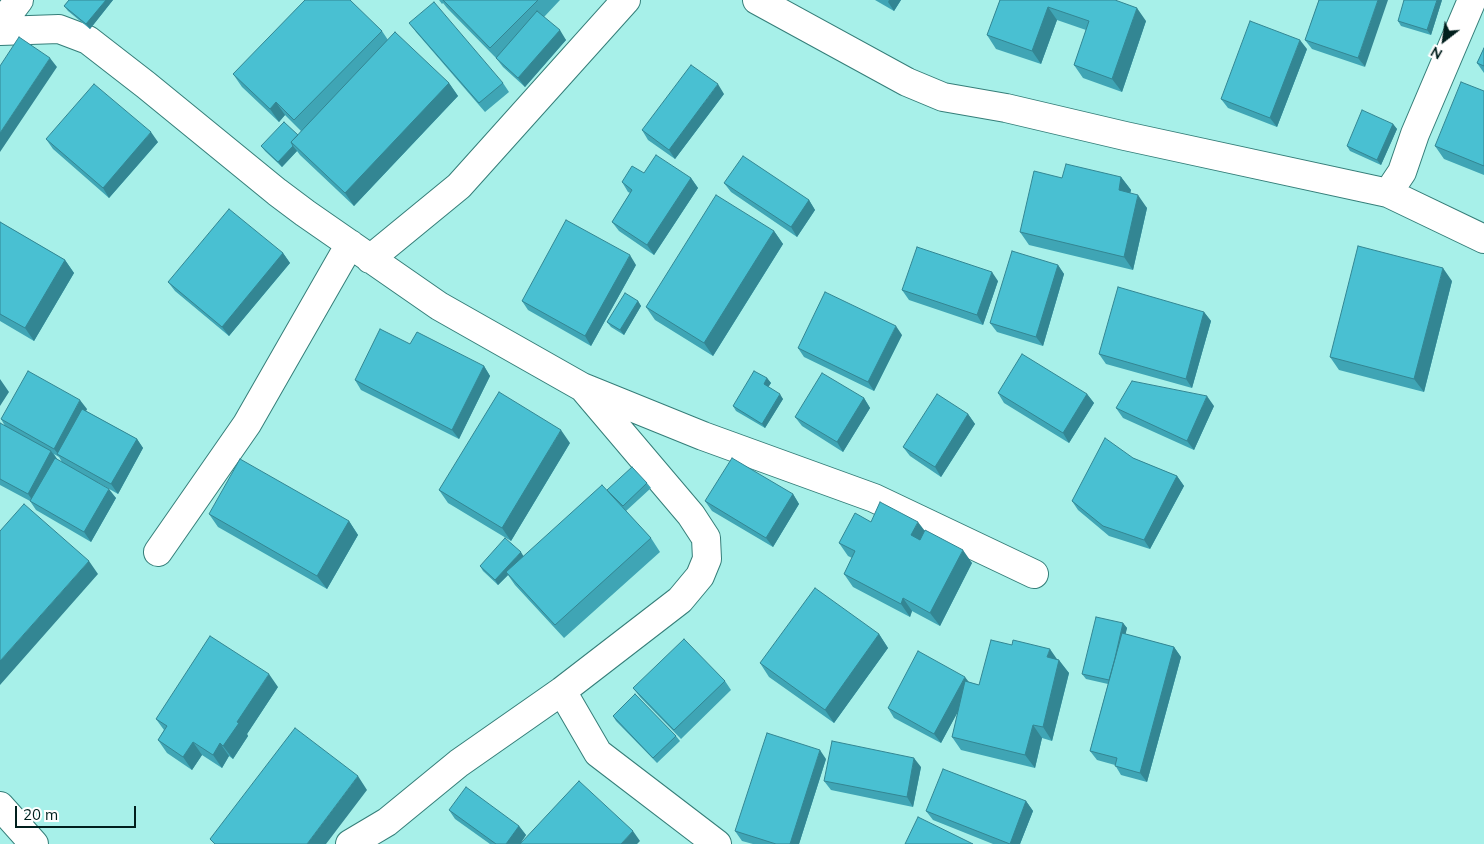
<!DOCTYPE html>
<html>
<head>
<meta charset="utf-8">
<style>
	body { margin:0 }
	#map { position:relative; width:1484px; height:844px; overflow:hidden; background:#a7f0e9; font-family:Mulish,sans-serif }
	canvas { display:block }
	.north { position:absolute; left:1419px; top:15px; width:50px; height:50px; -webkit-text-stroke:4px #fff; paint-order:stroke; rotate:210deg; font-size:14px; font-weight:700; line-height:20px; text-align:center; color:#011f1d }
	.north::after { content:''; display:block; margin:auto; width:18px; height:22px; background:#011f1d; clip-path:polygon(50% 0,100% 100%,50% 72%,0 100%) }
	.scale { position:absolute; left:15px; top:806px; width:121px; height:22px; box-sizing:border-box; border:2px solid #011f1d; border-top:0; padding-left:6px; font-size:15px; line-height:18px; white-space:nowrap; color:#011f1d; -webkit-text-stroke:4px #fff; paint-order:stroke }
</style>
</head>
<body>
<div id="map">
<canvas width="1484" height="844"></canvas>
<div class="north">N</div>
<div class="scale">20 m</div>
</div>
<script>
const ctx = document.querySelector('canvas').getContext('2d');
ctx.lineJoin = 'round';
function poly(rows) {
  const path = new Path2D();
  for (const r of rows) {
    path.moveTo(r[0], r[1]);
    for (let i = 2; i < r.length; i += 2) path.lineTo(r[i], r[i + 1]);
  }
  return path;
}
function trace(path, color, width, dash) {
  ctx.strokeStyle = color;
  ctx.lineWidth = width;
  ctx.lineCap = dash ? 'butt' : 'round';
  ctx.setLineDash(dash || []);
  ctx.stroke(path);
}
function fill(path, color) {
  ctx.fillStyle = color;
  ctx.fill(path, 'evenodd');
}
const minor = poly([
	[757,0,907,82,943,97,1006,108,1125,136,1388,193,1484,239],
	[0,25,19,0],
	[0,31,59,29,88,40,146,85,277,192,305,213,439,306,582,387,703,436,874,498,1034,574],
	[1388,193,1402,172,1415,134,1472,0],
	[370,259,459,186,626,0],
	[158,552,247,424,350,244],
	[562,691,598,753,717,844],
	[0,806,34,844],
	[350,844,387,822,459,763,562,691,680,600,700,576,707,559,706,538,691,515,585,390]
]);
trace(minor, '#357e79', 30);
trace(minor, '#fff', 28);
fill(poly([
	[69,0,113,0,90,29,68,11,64,6],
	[439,0,560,0,544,17,566,40,525,87,503,67,496,58,447,8,443,3,442,4],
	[875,0,901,0,894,11],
	[1000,0,1146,21,1122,92,1083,78,1074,65,1086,30,1057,20,1041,64,996,49,987,35],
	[1319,0,1365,67,1312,49,1305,40],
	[1442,0,1431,35,1401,26,1398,21],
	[409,23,503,83,509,92,485,112,416,32],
	[382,31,388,40,449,83,458,96,354,206,300,155,297,151,282,167,265,151,261,146,298,135,301,131,285,115,279,122,242,87,233,74],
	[1484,48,1484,73,1477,63],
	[1307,49,1277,127,1228,108,1221,99],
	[1484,91,1484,175,1444,159,1435,146],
	[724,94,675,159,648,140,642,130],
	[1393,124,1397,129,1381,165,1350,151,1347,146],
	[46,139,158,142,109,198,53,149],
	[644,173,691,178,698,188,654,255,619,231,612,222,630,193,628,192,622,182],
	[1121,177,1131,190,1130,193,1147,208,1133,270,1029,245,1020,232,1062,178],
	[724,183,809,200,815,210,797,237,731,192],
	[0,222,65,260,74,273,34,341,0,321],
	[774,231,783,244,713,356,655,320,646,307],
	[283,253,290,263,229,336,175,291,168,282],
	[636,265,591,346,528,310,522,301],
	[1058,265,1064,274,1043,346,997,332,990,323],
	[998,281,983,325,909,300,902,290],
	[1452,281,1424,392,1339,370,1330,357],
	[638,301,641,306,624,335,611,327,607,322],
	[1204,312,1211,321,1192,388,1106,364,1099,354],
	[902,335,874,391,804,357,798,348],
	[410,344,484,366,490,376,459,439,361,390,355,380],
	[767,378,771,383,768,387,783,399,765,428,736,411,733,406],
	[998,393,1087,394,1094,403,1069,443,1004,403],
	[864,398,870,408,843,452,802,426,795,417],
	[1214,406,1194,450,1123,418,1116,408],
	[87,409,86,411,137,439,143,448,118,494,97,482,116,498,91,542,36,510,30,501,0,485,0,423,5,426,1,419],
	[54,454,59,457,62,462,57,459],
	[968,414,975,424,941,477,910,456,903,447],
	[570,443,511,541,448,503,439,490],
	[1133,458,1177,476,1184,486,1150,549,1109,536,1078,510,1072,501],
	[647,483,651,488,626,511,615,500,651,538,660,552,564,638,515,585,508,575,498,585,483,571,480,566,524,556,610,494,607,490],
	[793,494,799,504,773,547,712,511,705,501],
	[209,514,349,521,358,535,327,589,218,527],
	[871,522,925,531,972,563,940,626,912,611,910,617,853,587,844,574,852,558,848,556,839,543],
	[1123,623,1127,628,1125,634,1174,647,1181,657,1147,782,1121,775,1115,765,1097,760,1090,751,1108,684,1086,679,1082,674],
	[879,634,888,648,834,723,769,677,760,663],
	[1057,659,1069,673,1052,741,1042,738,1035,768,961,750,952,737,958,711,941,743,894,718,888,708,969,682,979,685],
	[725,681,731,690,681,739,640,697,633,688],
	[278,687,247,734,248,736,233,759,229,756,222,768,202,755,192,770,167,753,158,740,164,730,156,719],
	[613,716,676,736,680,741,657,763,616,721],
	[826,759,799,844,753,844,742,841,735,831],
	[921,767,913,807,831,790,824,781],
	[1026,801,1033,811,1020,844,993,844,933,820,926,811],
	[449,810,519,826,526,835,520,844,490,844,455,819]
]), '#3fa5b5');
fill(poly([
	[106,0,113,0,90,29,86,24],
	[889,0,901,0,894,11,888,2],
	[1378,0,1388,0,1365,67,1358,58],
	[1437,0,1442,0,1431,35,1427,30],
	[1048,7,1057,20,1041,64,1032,51],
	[1137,8,1146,21,1122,92,1112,79],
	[560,30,566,40,525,87,518,78],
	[1300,40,1307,49,1277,127,1270,118],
	[50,58,57,67,0,152,0,133],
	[449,83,458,96,354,206,345,193],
	[718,84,724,94,675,159,669,150],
	[276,102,285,115,279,122,270,109],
	[1393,124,1397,129,1381,165,1377,160],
	[151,132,158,142,109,198,103,188],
	[293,146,297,151,282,167,278,162],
	[1121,177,1131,190,1128,203,1119,190],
	[691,178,698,188,654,255,647,245],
	[1138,195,1147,208,1133,270,1124,257],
	[809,200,815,210,797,237,791,227],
	[774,231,783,244,713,356,704,343],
	[283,253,290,263,229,336,222,327],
	[630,255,636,265,591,346,585,336],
	[65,260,74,273,34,341,25,328],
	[1058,265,1064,274,1043,346,1036,337],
	[1443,268,1452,281,1424,392,1414,379],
	[992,272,998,281,983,325,977,315],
	[638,301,641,306,624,335,620,330],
	[1204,312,1211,321,1192,388,1186,379],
	[896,326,902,335,874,391,868,382],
	[484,366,490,376,459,439,452,430],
	[767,378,771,383,767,389,764,384],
	[0,379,9,392,0,406],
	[780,394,783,399,765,428,762,424],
	[1087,394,1094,403,1069,443,1063,433],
	[1207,396,1214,406,1194,450,1187,441],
	[864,398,870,408,843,452,837,442],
	[80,400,87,409,62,457,59,455,54,449],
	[968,414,975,424,941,477,935,467],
	[561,430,570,443,511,541,502,528],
	[137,439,143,448,118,494,111,484],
	[51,451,58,460,35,504,28,494],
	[1177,476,1184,486,1150,549,1144,540],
	[109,489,116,498,91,542,84,532],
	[793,494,799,504,773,547,766,538],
	[349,521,358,535,327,589,317,576],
	[918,522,928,535,920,548,911,535],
	[963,550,972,563,940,626,930,613],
	[521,552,524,557,506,572,508,575,498,585,495,580],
	[89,561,98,574,0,685,0,661],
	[903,598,912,611,910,617,901,604],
	[1123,623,1127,628,1114,686,1111,681],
	[879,634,888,648,834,723,825,710],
	[1174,647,1181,657,1147,782,1140,773],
	[1050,649,1059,662,1047,657],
	[1059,660,1069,673,1052,741,1043,727],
	[269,674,278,687,247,734,248,736,233,759,223,746,237,722],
	[965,677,972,686,941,743,934,734],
	[1033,725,1042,738,1035,768,1025,755],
	[193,742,202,755,192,770,183,757],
	[220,743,229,756,222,768,213,755],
	[820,750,826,759,799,844,790,844],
	[914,758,921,767,913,807,907,797],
	[358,776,367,790,326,844,307,844],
	[1026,801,1033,811,1020,844,1010,844],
	[519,826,526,835,520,844,506,844],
	[633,831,640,841,637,844,621,844]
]), '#338693');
const building = poly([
	[69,0,106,0,86,24,64,6,69,0],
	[305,0,350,0,382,31,294,120,276,102,270,109,233,74,305,0],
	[443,0,538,0,490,48,443,0],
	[1000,0,1115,0,1137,8,1112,79,1074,65,1089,21,1048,7,1032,51,987,35,1000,0],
	[1319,0,1378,0,1358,58,1305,40,1319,0],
	[1404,0,1437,0,1427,30,1398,21,1404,0],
	[434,2,503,83,479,103,409,23,434,2],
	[537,11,560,30,518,78,496,58,537,11],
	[1250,21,1300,40,1270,118,1221,99,1250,21],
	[395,32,449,83,345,193,291,142,395,32],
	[19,37,50,58,0,133,0,66,19,37],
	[1484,48,1484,66,1477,63,1484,48],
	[691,65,718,84,669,150,642,130,691,65],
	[1461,82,1484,91,1484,166,1435,146,1461,82],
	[94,84,151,132,103,188,46,139,94,84],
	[1362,110,1393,124,1377,160,1347,146,1362,110],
	[284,122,298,135,291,142,293,146,278,162,261,146,284,122],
	[656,155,691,178,647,245,612,222,632,190,622,182,632,166,644,173,656,155],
	[743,156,809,200,791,227,724,183,743,156],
	[1066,164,1121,177,1119,190,1138,195,1124,257,1020,232,1034,171,1062,178,1066,164],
	[716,195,774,231,704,343,646,307,716,195],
	[229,209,283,253,222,327,168,282,229,209],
	[566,220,630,255,585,336,522,301,566,220],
	[0,222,65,260,25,328,0,314,0,222],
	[1358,246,1443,268,1414,379,1330,357,1358,246],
	[917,247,992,272,977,315,902,290,917,247],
	[1012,251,1058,265,1036,337,990,323,1012,251],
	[1118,287,1204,312,1186,379,1099,354,1118,287],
	[825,292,896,326,868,382,798,348,825,292],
	[625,293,638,301,620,330,607,322,625,293],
	[380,329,410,344,417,332,484,366,452,430,355,380,380,329],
	[1022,354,1087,394,1063,433,998,393,1022,354],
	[28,371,80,400,54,449,1,419,28,371],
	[754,371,767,378,764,384,780,394,762,424,733,406,754,371],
	[822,373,864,398,837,442,795,417,822,373],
	[1132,381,1207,396,1187,441,1116,408,1132,381],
	[499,392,561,430,502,528,439,490,499,392],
	[937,394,968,414,935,467,903,447,937,394],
	[82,409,137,439,111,484,57,454,82,409],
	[0,423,51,451,28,494,0,479,0,423],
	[1105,438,1133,458,1177,476,1144,540,1103,526,1072,501,1105,438],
	[55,458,109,489,84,532,30,501,55,458],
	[732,458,793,494,766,538,705,501,732,458],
	[240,459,349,521,317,576,209,514,240,459],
	[632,467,647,483,623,506,607,490,632,467],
	[602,485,651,538,555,625,506,572,602,485],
	[880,502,918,522,911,535,920,540,925,530,963,550,930,613,903,598,901,604,844,574,855,551,839,543,855,513,871,522,880,502],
	[24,504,89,561,0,661,0,531,24,504],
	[505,538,521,552,495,580,480,566,505,538],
	[815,588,879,634,825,710,760,663,815,588],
	[1096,617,1123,623,1115,658,1109,680,1082,674,1096,617],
	[1122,633,1174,647,1140,773,1115,766,1117,758,1090,751,1122,633],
	[210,636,269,674,237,722,239,723,223,746,220,743,213,755,193,742,183,757,158,740,167,726,156,719,210,636],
	[684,639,725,681,674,730,633,688,684,639],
	[991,640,1012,645,1013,640,1050,649,1047,657,1059,660,1043,727,1033,725,1025,755,952,737,965,681,979,685,991,640],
	[918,651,965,677,934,734,888,708,918,651],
	[635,694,676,736,653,758,613,716,635,694],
	[295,728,358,776,307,844,215,844,210,839,295,728],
	[767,733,820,750,790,844,776,844,735,831,767,733],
	[832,741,914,758,907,797,824,781,832,741],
	[943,769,1026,801,1010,844,926,811,943,769],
	[579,781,633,831,621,844,520,844,579,781],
	[466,787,519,826,506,844,496,844,449,810,466,787],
	[918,817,973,844,905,844,918,817]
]);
fill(building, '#49c0d2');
trace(building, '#338693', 1);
</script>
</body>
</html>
